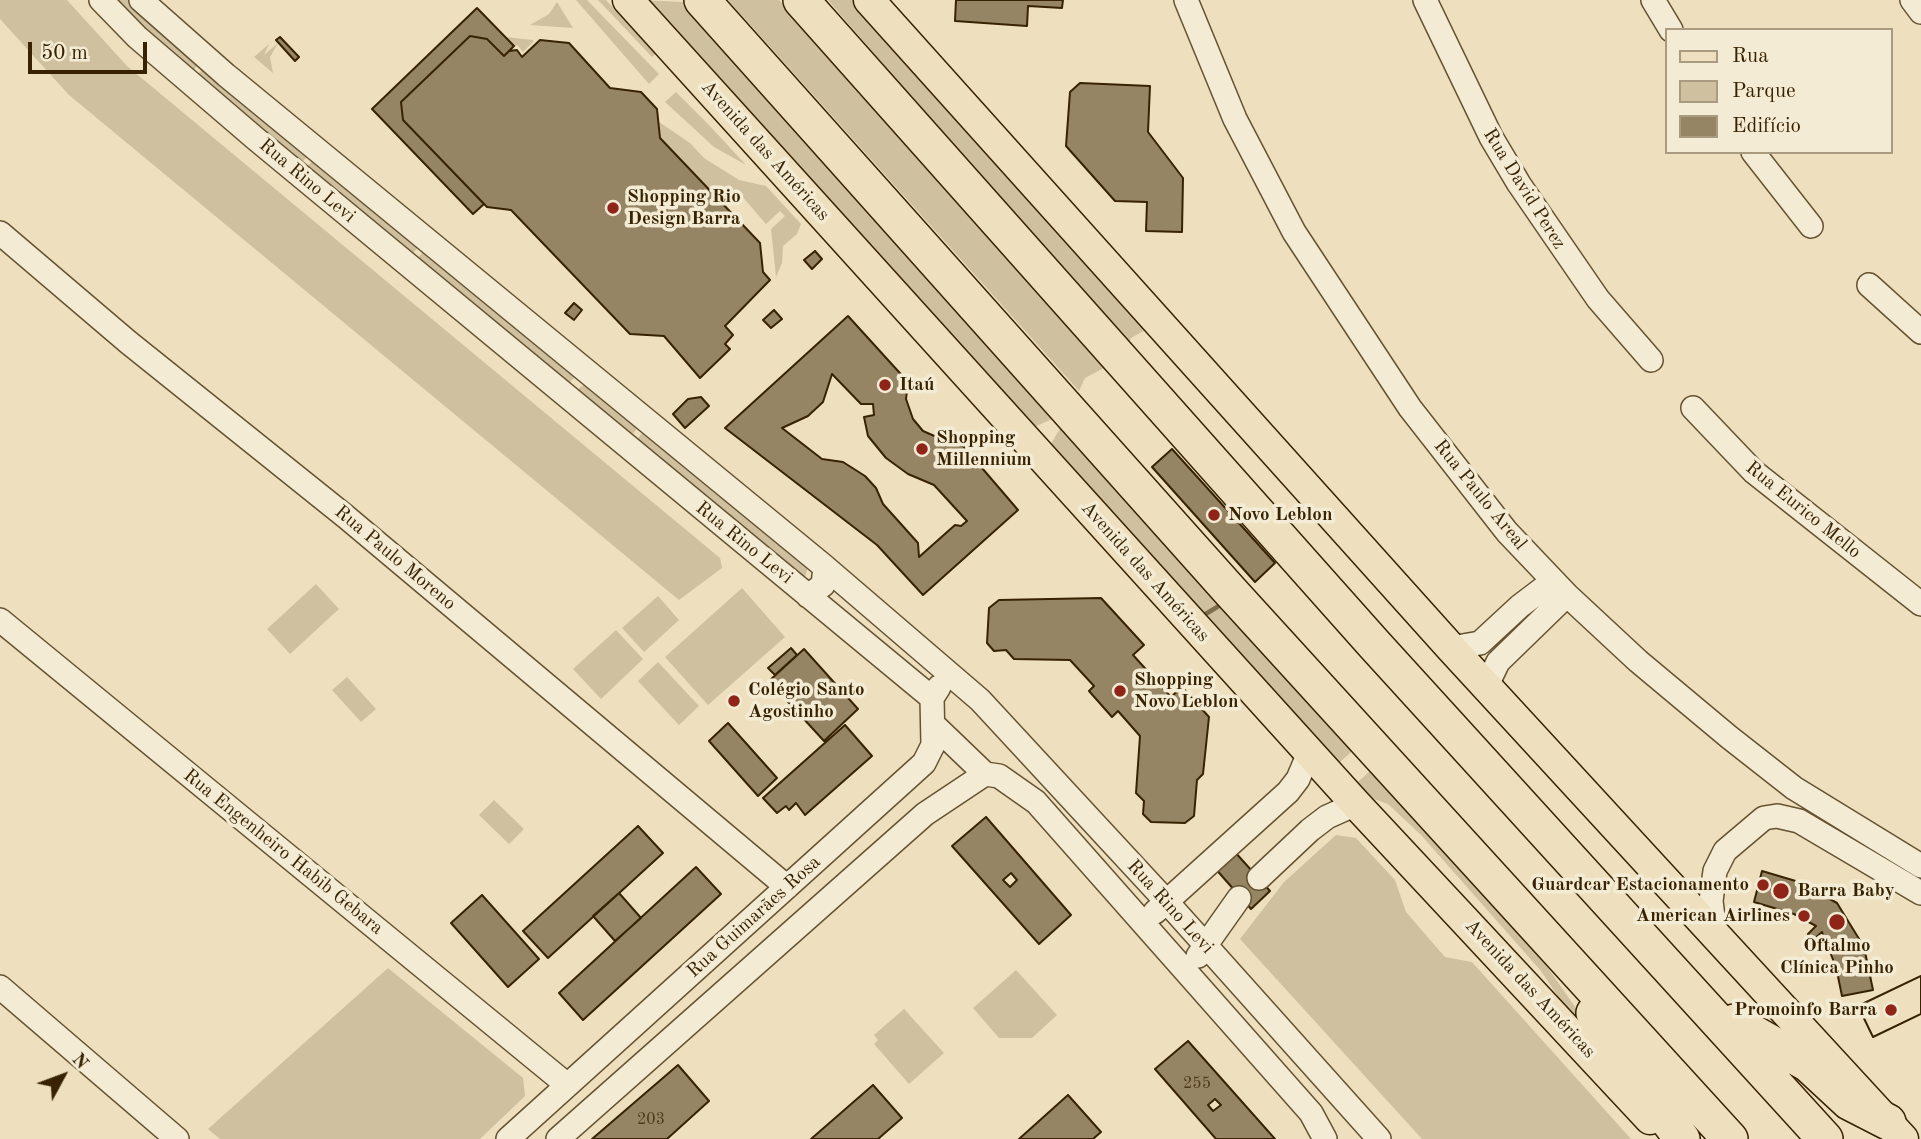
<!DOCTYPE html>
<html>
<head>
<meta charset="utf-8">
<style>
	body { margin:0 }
	#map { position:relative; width:1921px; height:1139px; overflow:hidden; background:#eee0bf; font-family:"Old Standard TT",serif }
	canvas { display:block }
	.legend { position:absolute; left:1665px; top:28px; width:228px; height:126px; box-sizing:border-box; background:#f4ebd5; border:2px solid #a89b80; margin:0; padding:9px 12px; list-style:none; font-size:21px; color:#372201 }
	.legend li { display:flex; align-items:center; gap:14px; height:35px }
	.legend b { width:35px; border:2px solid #a89b80 }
	.north { position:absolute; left:28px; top:1041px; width:70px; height:70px; -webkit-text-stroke:5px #f4ebd5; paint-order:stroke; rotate:49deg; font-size:19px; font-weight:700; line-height:28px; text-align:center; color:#372201 }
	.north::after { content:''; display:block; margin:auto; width:24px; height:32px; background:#372201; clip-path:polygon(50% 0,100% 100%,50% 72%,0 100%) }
	.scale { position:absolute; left:28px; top:42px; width:119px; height:32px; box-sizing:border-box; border:4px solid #372201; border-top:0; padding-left:9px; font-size:21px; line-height:24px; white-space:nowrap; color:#372201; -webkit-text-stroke:5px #f4ebd5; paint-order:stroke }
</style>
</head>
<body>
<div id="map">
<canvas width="1921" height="1139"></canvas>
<ul class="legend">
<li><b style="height:9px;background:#eee0bf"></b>Rua</li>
<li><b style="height:19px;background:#cfc09f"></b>Parque</li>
<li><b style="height:19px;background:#968564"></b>Edifício</li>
</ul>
<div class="north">N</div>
<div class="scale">50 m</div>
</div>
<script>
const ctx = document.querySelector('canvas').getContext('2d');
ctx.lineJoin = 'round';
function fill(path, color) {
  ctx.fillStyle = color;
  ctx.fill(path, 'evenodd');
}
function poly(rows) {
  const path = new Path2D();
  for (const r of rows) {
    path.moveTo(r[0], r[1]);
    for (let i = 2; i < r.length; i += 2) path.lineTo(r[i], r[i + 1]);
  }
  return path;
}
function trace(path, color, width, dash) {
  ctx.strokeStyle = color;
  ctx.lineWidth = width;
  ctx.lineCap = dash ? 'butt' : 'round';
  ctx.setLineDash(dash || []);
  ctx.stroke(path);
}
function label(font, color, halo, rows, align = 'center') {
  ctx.font = font + ' "Old Standard TT",serif';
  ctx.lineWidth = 7;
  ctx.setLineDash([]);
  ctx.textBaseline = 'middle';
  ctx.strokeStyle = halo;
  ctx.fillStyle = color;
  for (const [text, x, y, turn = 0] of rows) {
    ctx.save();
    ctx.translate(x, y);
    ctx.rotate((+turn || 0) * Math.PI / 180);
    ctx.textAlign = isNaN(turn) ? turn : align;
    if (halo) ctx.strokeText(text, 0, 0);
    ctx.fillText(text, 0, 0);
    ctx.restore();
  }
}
fill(poly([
	[0,0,67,0,127,66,720,558,722,568,679,600,69,95,0,19],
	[108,0,135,0,200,62,189,76],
	[576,0,587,0,659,74,649,84],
	[598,0,606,0,656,53,652,57],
	[640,0,683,2,1052,416,1050,420,1034,427],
	[728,0,779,0,1106,367,1085,378,1079,391],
	[828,0,854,0,1147,329,1131,338,1126,353,999,210,920,107],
	[557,2,573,28,530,25,549,14],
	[505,37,533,40,533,42,523,52,517,45,509,51,514,46],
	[278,43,270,57,273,73,254,57,269,44,264,55],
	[205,66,310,153,298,167,193,80],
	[676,92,709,125,746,165,714,147,665,102],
	[659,122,690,143,704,158,739,180,766,186,801,224,797,234,783,246,782,263,776,277,771,229,785,216,780,211,766,224,740,194,726,207,660,138],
	[315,157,421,244,409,258,304,171],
	[426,248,578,374,570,382,568,391,414,263],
	[588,382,639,426,628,440,577,399,579,388],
	[1067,417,1196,566,1222,604,1239,610,1439,827,1548,968,1612,1060,1569,1013,1541,971,1421,835,1388,804,1374,799,1357,783,1375,766,1358,746,1339,763,1049,447],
	[643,432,808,567,805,577,802,579,635,442],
	[316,584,339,609,290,654,267,629],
	[742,588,785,637,708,705,665,657],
	[658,596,679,620,644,652,622,628],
	[616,630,643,659,601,699,573,669],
	[658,662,699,706,679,725,638,681],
	[347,677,376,709,361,722,332,690],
	[494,800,524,829,509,844,479,815],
	[1336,835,1356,838,1395,880,1406,912,1445,957,1472,962,1631,1139,1422,1139,1240,939,1284,882],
	[388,968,523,1078,525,1096,480,1139,220,1139,208,1129],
	[1016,970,1057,1015,1032,1038,999,1038,973,1008],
	[904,1009,944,1053,909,1084,874,1044,878,1040,874,1035]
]), '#cfc09f');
trace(poly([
	[1204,615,1222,604]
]), '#806d4c', 4.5);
const building = poly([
	[956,0,1063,0,1062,8,1028,6,1027,26,955,21,956,0],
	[477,8,514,46,504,56,487,39,470,36,401,102,403,120,484,204,473,214,372,109,477,8],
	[470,36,487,39,504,56,509,51,517,50,522,57,540,40,569,43,610,88,641,92,657,109,660,138,760,243,763,272,770,280,725,326,733,335,725,344,730,349,700,378,664,336,630,334,511,210,487,207,403,120,401,102,470,36],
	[280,37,299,57,295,61,276,40,280,37],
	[1080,83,1150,86,1148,132,1183,178,1182,232,1146,231,1147,202,1115,201,1066,146,1070,92,1080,83],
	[815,251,822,259,812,269,804,260,815,251],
	[574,303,582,310,574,320,565,313,574,303],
	[774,310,782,319,771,328,763,320,774,310],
	[848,316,908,382,906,399,913,419,923,431,939,438,958,440,1018,510,923,595,877,545,725,428,848,316],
	[832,374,861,404,873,404,874,415,864,417,868,436,886,458,908,474,934,485,967,521,961,526,955,525,919,557,918,543,883,504,876,488,865,476,843,462,822,459,782,428,808,416,823,402,832,374],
	[701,397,709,406,685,428,673,414,688,399,701,397],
	[1172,449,1275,563,1255,582,1152,467,1172,449],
	[1101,598,1144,645,1133,655,1171,697,1182,687,1209,717,1203,774,1197,780,1194,816,1185,823,1151,822,1143,814,1144,801,1136,793,1140,736,1118,711,1112,717,1089,691,1094,686,1070,660,1014,659,1006,650,994,651,987,643,989,608,999,600,1101,598],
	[791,648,797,655,775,675,768,668,791,648],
	[804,649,858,709,824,741,769,681,804,649],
	[728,723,777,778,758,796,709,741,728,723],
	[845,725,872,756,805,815,796,803,789,810,786,806,777,813,763,798,845,725],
	[986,817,1071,915,1039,944,952,846,986,817],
	[1011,873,1017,880,1010,887,1003,880,1011,873],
	[638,826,663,853,548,958,523,931,638,826],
	[1225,841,1270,891,1251,909,1206,858,1225,841],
	[696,867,721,894,583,1020,559,993,696,867],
	[1762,871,1799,882,1837,903,1864,947,1873,990,1842,996,1836,967,1822,932,1813,940,1808,934,1816,926,1794,914,1754,902,1762,871],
	[619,893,641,918,615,941,593,916,619,893],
	[482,895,539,959,508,987,451,923,482,895],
	[1921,976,1921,1014,1873,1037,1858,1006,1921,976],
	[1921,976,1921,1014,1873,1037,1858,1006,1921,976],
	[1188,1041,1275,1139,1216,1139,1155,1069,1188,1041],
	[1215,1099,1221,1105,1213,1111,1208,1105,1215,1099],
	[678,1065,709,1101,667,1139,592,1139,678,1065],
	[873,1085,902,1118,878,1139,811,1139,873,1085],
	[1068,1095,1101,1132,1093,1139,1019,1139,1068,1095]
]);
fill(building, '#968564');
trace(building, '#372201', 2);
const minor = poly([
	[101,0,137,37,256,139,932,698],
	[141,0,226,75,825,567,823,585,808,596],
	[1186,0,1235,119,1294,232,1410,408,1507,532,1567,595,1638,661,1729,737,1794,788,1921,866],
	[1425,0,1491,137,1519,184,1598,299,1651,360],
	[1653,0,1671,30],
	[1912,0,1921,12],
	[1753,152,1811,226],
	[0,233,128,342,345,516,787,887],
	[1869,285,1921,332],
	[1693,408,1754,472,1921,604],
	[825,567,980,700,1166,901,1379,1139],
	[0,620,566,1084],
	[1451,648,1480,643,1520,606,1553,581],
	[1486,687,1498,662,1567,595],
	[935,726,985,774,999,776,1036,802,1311,1113,1325,1139],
	[1259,878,1310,830,1327,817,1356,804],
	[1155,912,1288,792,1298,779,1309,753],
	[1715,933,1711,901,1715,871,1725,851,1764,818,1777,816,1799,821,1921,893],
	[1198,956,1239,898],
	[0,987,177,1139],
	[508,1139,924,763,933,745,932,698,939,687],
	[558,1139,925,814,985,774]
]);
const major = poly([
	[628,0,1356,804,1650,1119],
	[869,0,1451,648,1903,1139]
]);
const highway = poly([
	[702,0,1231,592,1730,1139],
	[801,0,1374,644,1825,1139],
	[1594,1013,1628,1067,1682,1139],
	[1734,1022,1808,1064,1849,1102,1888,1122]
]);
trace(minor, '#655230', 26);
trace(major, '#372201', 33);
trace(highway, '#372201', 38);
trace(minor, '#f4ebd5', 23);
trace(major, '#eee0bf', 30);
trace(highway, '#eee0bf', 35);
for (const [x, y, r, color] of [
	[613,208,7,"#8f2418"],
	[885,385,7,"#8f2418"],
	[922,449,7,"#8f2418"],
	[1214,515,7,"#8f2418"],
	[1120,691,7,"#8f2418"],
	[734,701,7,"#8f2418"],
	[1763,885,7,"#8f2418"],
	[1781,891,9,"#8f2418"],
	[1804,916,7,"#8f2418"],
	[1837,922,9,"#8f2418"],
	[1891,1010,7,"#8f2418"]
]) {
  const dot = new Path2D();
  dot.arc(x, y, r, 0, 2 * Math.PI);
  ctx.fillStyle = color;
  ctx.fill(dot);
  trace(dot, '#f4ebd5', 2.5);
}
label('16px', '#4f3b1a', null, [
	["255",1197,1084],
	["203",651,1120]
]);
label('19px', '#372201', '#f4ebd5', [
	["Avenida das Américas",765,151,48],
	["Rua Rino Levi",307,181,40],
	["Rua David Perez",1524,189,58],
	["Rua Paulo Areal",1480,495,51],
	["Rua Eurico Mello",1803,510,39],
	["Rua Rino Levi",744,543,39],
	["Rua Paulo Moreno",395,558,40],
	["Avenida das Américas",1145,572,48],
	["Rua Engenheiro Habib Gebara",283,852,39],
	["Rua Rino Levi",1170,907,48],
	["Rua Guimarães Rosa",754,917,-42],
	["Avenida das Américas",1530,989,47]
]);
label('bold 19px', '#372201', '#f4ebd5', [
	["Shopping Rio",627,197],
	["Design Barra",627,219],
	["Itaú",899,385],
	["Shopping",936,438],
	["Millennium",936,460],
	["Novo Leblon",1228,515],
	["Shopping",1134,680],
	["Novo Leblon",1134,702],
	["Colégio Santo",748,690],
	["Agostinho",748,712],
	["Guardcar Estacionamento",1749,885,"right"],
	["Barra Baby",1797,891],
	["American Airlines",1790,916,"right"],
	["Oftalmo",1837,946,"center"],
	["Clínica Pinho",1837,968,"center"],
	["Promoinfo Barra",1877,1010,"right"]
], 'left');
</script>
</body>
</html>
